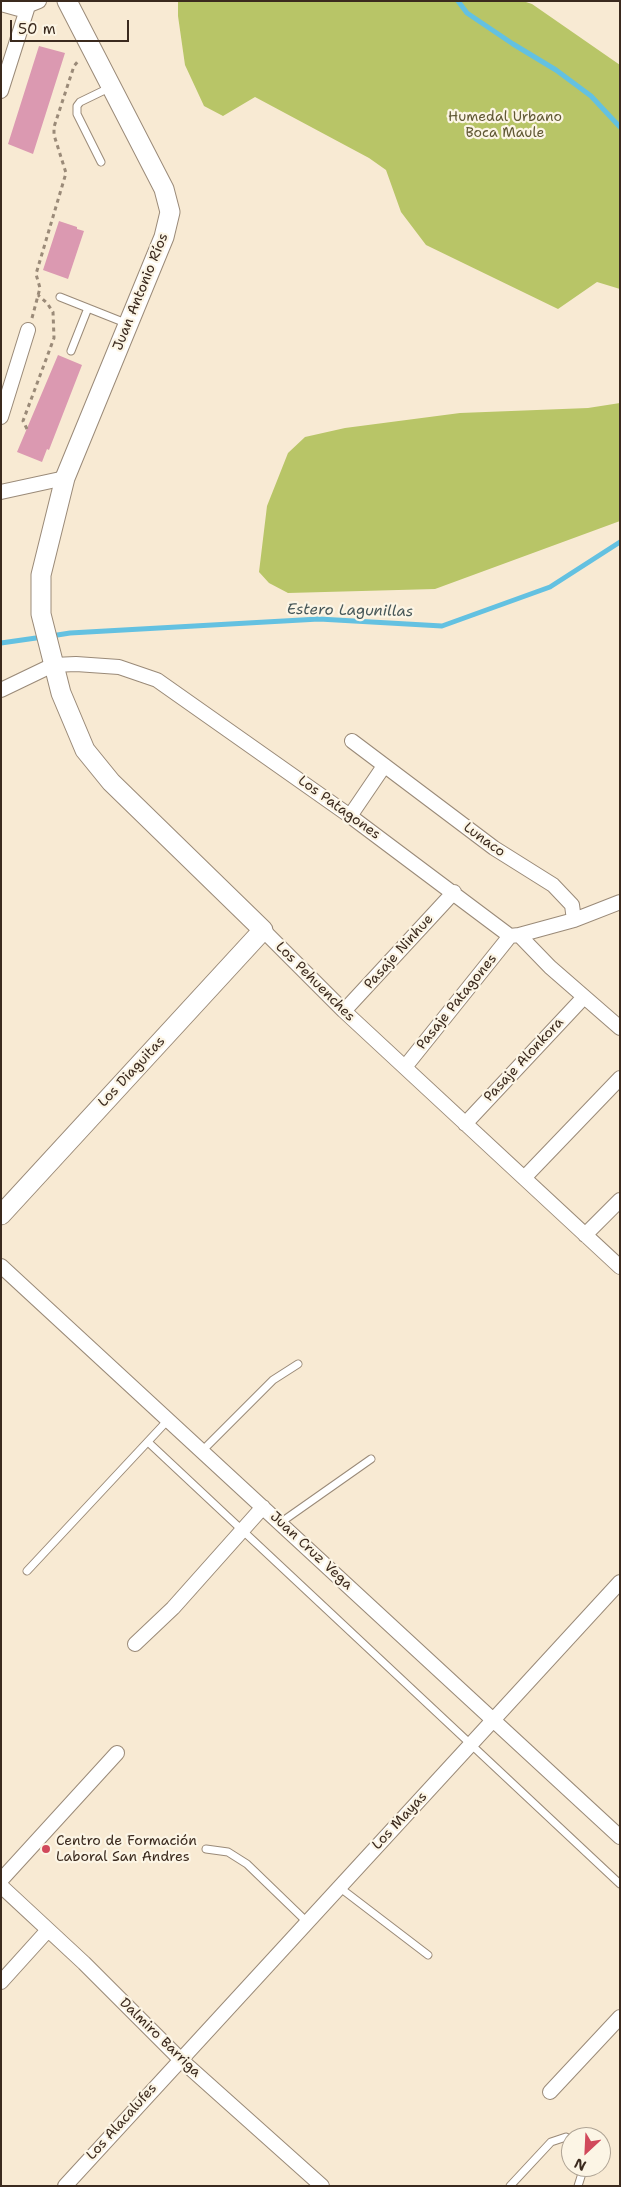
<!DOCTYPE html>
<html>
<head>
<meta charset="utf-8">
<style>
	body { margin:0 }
	#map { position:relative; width:621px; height:2187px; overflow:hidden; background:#f8ead3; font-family:"Shantell Sans",sans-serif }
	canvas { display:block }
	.frame { position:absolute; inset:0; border:2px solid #3b2a1e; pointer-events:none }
	.north { position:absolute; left:561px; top:2127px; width:50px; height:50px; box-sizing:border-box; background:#fcf5e5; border:1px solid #afa495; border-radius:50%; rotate:205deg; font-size:14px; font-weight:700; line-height:20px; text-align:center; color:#3b2a1e }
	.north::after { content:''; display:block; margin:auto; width:18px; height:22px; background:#d1495b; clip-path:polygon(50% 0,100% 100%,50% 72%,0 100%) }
	.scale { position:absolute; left:10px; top:20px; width:119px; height:22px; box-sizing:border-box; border:2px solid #3b2a1e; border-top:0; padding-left:6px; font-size:15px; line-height:18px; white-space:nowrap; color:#3b2a1e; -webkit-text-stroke:4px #fcf5e5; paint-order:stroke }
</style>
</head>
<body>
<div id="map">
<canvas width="621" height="2187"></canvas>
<div class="frame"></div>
<div class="north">N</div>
<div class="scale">50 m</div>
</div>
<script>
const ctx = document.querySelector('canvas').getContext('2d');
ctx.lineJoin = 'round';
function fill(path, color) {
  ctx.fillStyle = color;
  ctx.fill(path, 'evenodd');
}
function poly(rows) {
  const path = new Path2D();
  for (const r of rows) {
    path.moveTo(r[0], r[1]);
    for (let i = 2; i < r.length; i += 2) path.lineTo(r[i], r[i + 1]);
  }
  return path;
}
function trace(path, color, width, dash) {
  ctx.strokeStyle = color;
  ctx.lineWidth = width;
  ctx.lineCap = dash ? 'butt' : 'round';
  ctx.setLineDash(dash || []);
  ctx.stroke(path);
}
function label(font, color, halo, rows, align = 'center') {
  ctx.font = font + ' "Shantell Sans",sans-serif';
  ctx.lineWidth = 4.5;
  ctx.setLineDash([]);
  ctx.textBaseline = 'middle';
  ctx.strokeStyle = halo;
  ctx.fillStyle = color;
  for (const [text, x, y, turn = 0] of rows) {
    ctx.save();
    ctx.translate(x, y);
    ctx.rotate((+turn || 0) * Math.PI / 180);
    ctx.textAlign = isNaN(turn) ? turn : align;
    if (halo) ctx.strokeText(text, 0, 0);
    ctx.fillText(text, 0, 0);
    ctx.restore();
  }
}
fill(poly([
	[178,1,523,1,532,4,620,65,620,289,597,282,558,309,426,245,401,212,386,170,369,158,255,97,223,116,204,106,185,65,178,16],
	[620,403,620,521,435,589,288,593,269,583,259,572,267,506,288,453,305,437,345,428,460,413,588,408]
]), '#b8c567');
trace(poly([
	[458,1,467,13,513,44,556,70,591,96,620,127],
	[51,636,70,633,319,619,442,626,550,587,620,542],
	[1,643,43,637]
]), '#63c1e1', 5);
fill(poly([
	[39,46,65,53,33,154,8,144],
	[59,221,77,227,77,229,84,231,68,279,43,270],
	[58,355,82,365,49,450,47,449,42,462,17,452]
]), '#db99b1');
const lane = poly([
	[101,162,77,114,77,106,80,102,111,87],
	[60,297,128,324],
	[71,351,88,308],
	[148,1442,620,1884],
	[202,1451,273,1380,298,1364],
	[280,1523,371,1459],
	[27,1571,168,1420],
	[206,1849,228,1852,247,1864,307,1922],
	[339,1887,428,1955],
	[510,2186,551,2142,566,2137,571,2145],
	[578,2186,584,2167]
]);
const street = poly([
	[1,4,19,9,39,1],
	[1,91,28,6],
	[1,417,28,330],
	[1,492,65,478],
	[1,690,53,665,76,664,119,667,157,680,350,816,510,936,519,935,574,920,620,902],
	[352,741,494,848,553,885,572,905,574,920],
	[350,816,384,766],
	[263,930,344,1011,620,1267],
	[519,935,550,967,620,1028],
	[344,1011,454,892],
	[405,1067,510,936],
	[465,1124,584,997],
	[524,1178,620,1078],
	[585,1235,620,1200],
	[1,1266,620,1837],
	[135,1644,173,1608,263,1507],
	[1,1880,117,1753],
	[1,1886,84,1963,180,2059,322,2186],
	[1,1982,48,1930],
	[550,2092,620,2017],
	[65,2186,620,1582]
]);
const secondary = poly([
	[1,1215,263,930,111,782,85,750,61,693,41,614,41,575,65,478,164,237,170,212,164,189,67,1]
]);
trace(lane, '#9a8a78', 9);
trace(street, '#9a8a78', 16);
trace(secondary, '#9a8a78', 21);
trace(poly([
	[32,318,40,288,36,274,66,173,54,135,54,127,74,66,79,60],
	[27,429,23,421,54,338,53,312,47,303,38,295]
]), '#9a8a78', 3, [4, 4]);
trace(lane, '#fff', 7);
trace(street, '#fff', 14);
trace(secondary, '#fff', 19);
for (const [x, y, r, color] of [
	[46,1849,5,"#d1495b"]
]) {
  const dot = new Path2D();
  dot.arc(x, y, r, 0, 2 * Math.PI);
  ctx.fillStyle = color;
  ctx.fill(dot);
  trace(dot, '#fcf5e5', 2);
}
label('14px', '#605834', '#fcf5e5', [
	["Humedal Urbano",505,117],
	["Boca Maule",505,133]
]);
label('14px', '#3b2a1e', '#fcf5e5', [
	["Juan Antonio Ríos",141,292,-68],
	["Los Patagones",339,808,36],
	["Lunaco",484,840,36],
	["Pasaje Ninhue",399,952,-48],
	["Los Pehuenches",315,982,45],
	["Pasaje Patagones",457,1002,-51],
	["Pasaje Alonkora",524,1060,-47],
	["Los Diaguitas",132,1072,-47],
	["Juan Cruz Vega",311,1551,43],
	["Los Mayas",400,1821,-47],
	["Dalmiro Barriga",160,2038,44],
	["Los Alacalufes",122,2122,-48]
]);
label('14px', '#3b2a1e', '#fcf5e5', [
	["Centro de Formación",56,1841],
	["Laboral San Andres",56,1857]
], 'left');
label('italic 15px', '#475758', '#fcf5e5', [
	["Estero Lagunillas",350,611,1]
]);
</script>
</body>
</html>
